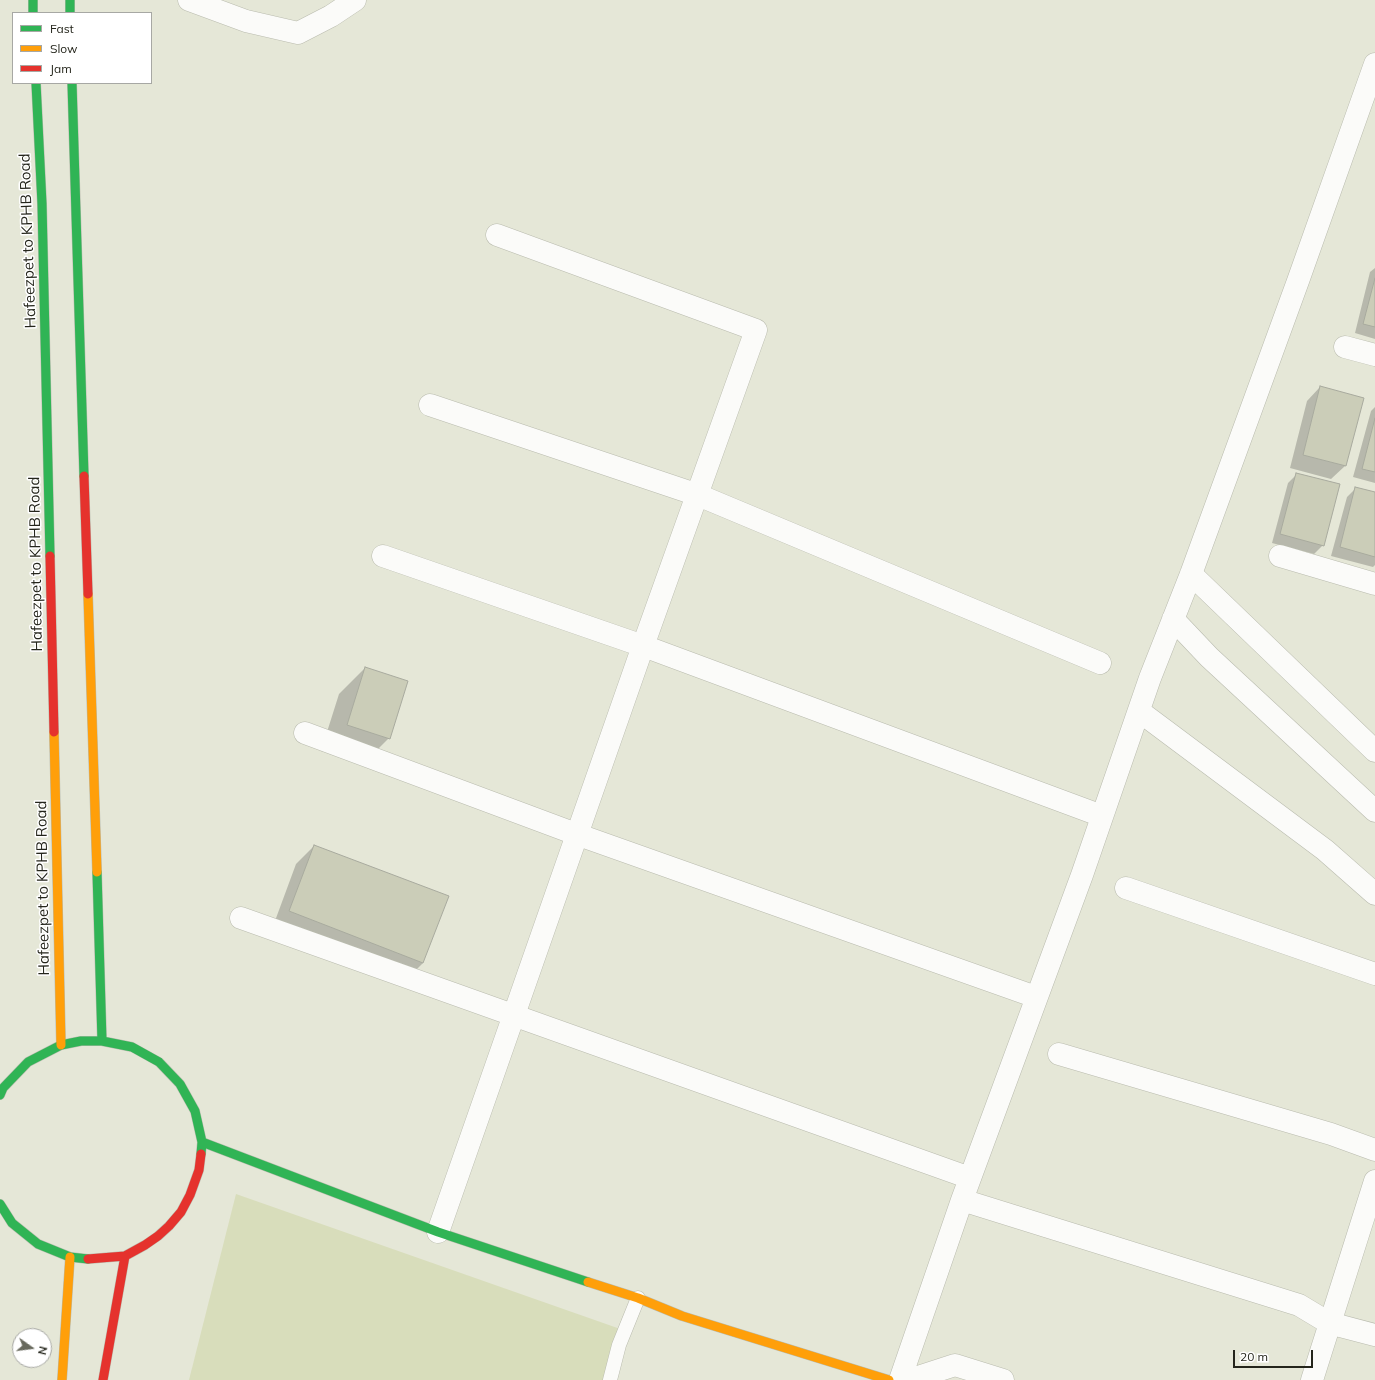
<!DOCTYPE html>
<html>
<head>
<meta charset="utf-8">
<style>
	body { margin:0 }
	#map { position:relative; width:1375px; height:1380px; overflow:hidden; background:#e5e7d7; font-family:Mulish,sans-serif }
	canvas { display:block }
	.legend { position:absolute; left:12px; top:12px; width:140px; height:72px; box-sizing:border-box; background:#fff; border:1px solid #a7a8a4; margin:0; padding:5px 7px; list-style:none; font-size:12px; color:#24251b }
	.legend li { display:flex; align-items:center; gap:8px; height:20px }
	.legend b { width:20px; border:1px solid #a7a8a4 }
	.north { position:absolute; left:12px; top:1328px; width:40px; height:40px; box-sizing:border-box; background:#fff; border:1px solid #a7a8a4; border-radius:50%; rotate:104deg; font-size:11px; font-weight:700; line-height:16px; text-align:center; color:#24251b }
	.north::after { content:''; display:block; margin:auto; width:14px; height:18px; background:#68695d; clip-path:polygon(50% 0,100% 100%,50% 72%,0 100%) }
	.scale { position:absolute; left:1233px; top:1350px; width:80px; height:18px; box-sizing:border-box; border:2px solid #24251b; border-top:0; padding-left:5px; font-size:12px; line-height:14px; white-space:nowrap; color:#24251b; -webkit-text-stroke:3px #fff; paint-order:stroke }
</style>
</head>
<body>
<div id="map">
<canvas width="1375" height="1380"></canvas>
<ul class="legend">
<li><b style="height:5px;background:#30b455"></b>Fast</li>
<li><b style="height:5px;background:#ff9f0a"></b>Slow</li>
<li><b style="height:5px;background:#e5322d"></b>Jam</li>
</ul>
<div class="north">N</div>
<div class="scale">20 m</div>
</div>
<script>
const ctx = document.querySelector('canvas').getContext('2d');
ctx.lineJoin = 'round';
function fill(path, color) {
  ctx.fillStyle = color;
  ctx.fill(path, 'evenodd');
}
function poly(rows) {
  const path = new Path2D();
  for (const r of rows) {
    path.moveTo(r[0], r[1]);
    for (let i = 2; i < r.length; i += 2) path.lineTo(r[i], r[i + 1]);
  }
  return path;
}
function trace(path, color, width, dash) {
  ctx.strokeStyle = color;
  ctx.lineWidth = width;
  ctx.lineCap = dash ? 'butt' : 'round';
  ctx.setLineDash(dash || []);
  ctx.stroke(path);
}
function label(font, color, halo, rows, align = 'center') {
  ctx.font = font + ' Mulish,sans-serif';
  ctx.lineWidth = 3;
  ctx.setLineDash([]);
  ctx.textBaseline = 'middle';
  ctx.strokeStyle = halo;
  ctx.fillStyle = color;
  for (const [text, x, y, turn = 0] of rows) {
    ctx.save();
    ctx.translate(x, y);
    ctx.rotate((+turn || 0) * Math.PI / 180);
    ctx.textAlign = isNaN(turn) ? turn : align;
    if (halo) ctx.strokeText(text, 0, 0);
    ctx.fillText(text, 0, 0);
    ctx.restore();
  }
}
fill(poly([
	[236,1194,626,1331,617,1380,189,1380]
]), '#d8ddbb');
fill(poly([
	[1375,268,1375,339,1355,333,1370,272],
	[1320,387,1363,398,1345,466,1331,479,1290,468,1307,401],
	[1375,407,1375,483,1353,477,1371,411],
	[1297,474,1323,545,1314,554,1272,543,1288,483],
	[1356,488,1375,493,1375,565,1373,567,1331,556,1347,497],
	[365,668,389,738,363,764,321,751,339,694],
	[314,846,423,963,405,981,272,929,296,864]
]), '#0003');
const building = poly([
	[1375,278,1375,327,1363,324,1375,278],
	[1320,386,1364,398,1346,466,1303,455,1320,386],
	[1375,418,1375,472,1362,469,1375,418],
	[1296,473,1340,484,1324,546,1280,534,1296,473],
	[1355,487,1375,492,1375,557,1340,547,1355,487],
	[365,667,408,681,390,739,347,725,365,667],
	[314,845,449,896,423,963,289,911,314,845]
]);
fill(building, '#cbcdb8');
trace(building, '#a8aa9e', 1);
const lane = poly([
	[610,1380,619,1345,638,1298]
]);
const street = poly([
	[189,0,246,21,298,33,331,16,355,0],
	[1345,347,1375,355],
	[430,405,698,495,1100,663],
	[383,556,649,648,1102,816],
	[1280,556,1375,584],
	[1191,574,1375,751],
	[1173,619,1209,657,1375,811],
	[1139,711,1325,850,1375,894],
	[305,733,576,834,1036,997],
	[1126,888,1375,974],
	[241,918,970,1178],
	[1059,1054,1331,1134,1375,1150],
	[962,1200,1299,1305,1329,1323,1375,1335],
	[438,1232,643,646,756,330,497,235],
	[900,1380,962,1200,1082,875,1150,678,1191,574,1298,281,1375,64],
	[909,1380,955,1365,1003,1380],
	[1312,1380,1375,1181]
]);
const fast = poly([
	[33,0,33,13],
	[70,0,70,13],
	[36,83,42,204,50,556],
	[72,83,84,476],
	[97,872,102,1041],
	[0,1095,3,1088,28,1062,61,1045,81,1041,102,1041,132,1047,159,1062,180,1084,195,1111,202,1142,201,1154],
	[202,1142,438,1232,588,1282],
	[0,1204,12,1223,38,1244,70,1257,88,1259]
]);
const slow = poly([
	[88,594,97,872],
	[54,732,61,1045],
	[588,1282,638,1298,682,1316,889,1380],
	[62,1380,70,1257]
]);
const jam = poly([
	[84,476,88,594],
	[50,556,54,732],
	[88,1259,125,1256,145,1245,158,1236,169,1226,181,1212,190,1195,199,1170,201,1154],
	[103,1380,125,1256]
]);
trace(lane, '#b9bbae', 15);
trace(street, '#b9bbae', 23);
trace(fast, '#b9bbae', 10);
trace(slow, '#b9bbae', 10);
trace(jam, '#b9bbae', 10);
trace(lane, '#fbfbf9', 14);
trace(street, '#fbfbf9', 22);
trace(fast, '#30b455', 9);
trace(slow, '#ff9f0a', 9);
trace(jam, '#e5322d', 9);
label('15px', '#24251b', '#fff', [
	["Hafeezpet to KPHB Road",28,241,-92],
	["Hafeezpet to KPHB Road",36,564,-91],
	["Hafeezpet to KPHB Road",43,888,-91]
]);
</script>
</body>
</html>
